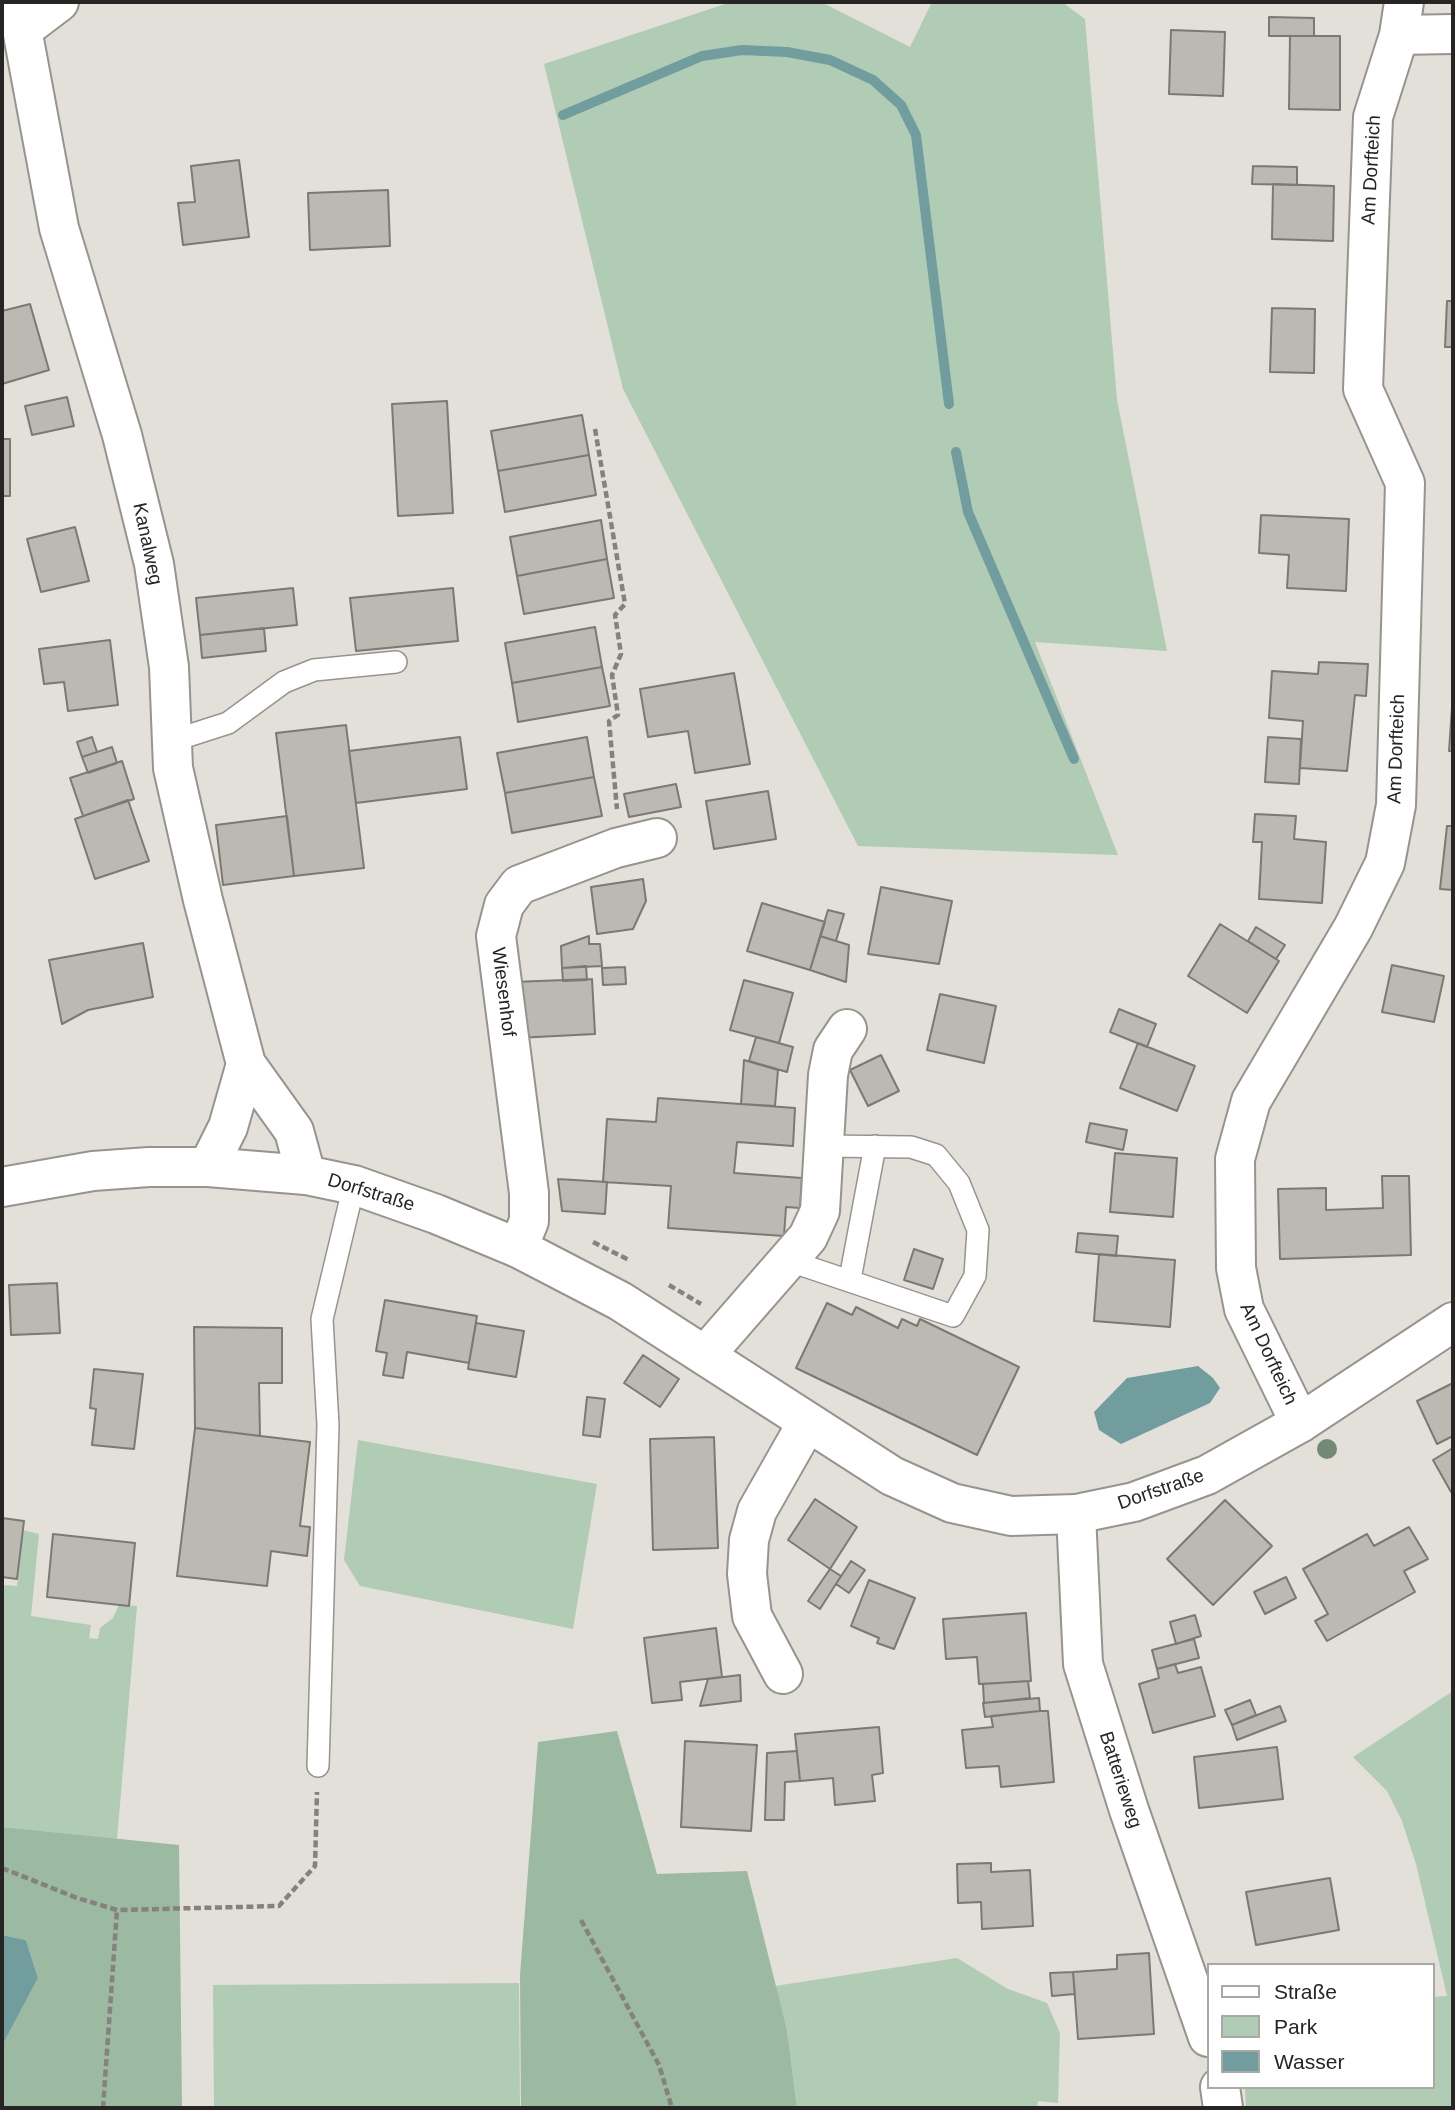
<!DOCTYPE html>
<html>
<head>
<meta charset="utf-8">
<style>
	body { margin:0 }
	#map { position:relative; width:1455px; height:2110px; overflow:hidden; background:#e3dfd9; font-family:Arial,sans-serif }
	canvas { display:block }
	.frame { position:absolute; inset:0; border:4px solid #262523; pointer-events:none }
	.legend { position:absolute; left:1207px; top:1963px; width:228px; height:126px; box-sizing:border-box; background:#fff; border:2px solid #a8a8a7; margin:0; padding:9px 12px; list-style:none; font-size:21px; color:#262523 }
	.legend li { display:flex; align-items:center; gap:14px; height:35px }
	.legend b { width:35px; border:2px solid #a8a8a7 }
</style>
</head>
<body>
<div id="map">
<canvas width="1455" height="2110"></canvas>
<div class="frame"></div>
<ul class="legend">
<li><b style="height:9px;background:#fff"></b>Straße</li>
<li><b style="height:19px;background:#b0ccb5"></b>Park</li>
<li><b style="height:19px;background:#729d9e"></b>Wasser</li>
</ul>
</div>
<script>
const ctx = document.querySelector('canvas').getContext('2d');
ctx.lineJoin = 'round';
function fill(path, color) {
  ctx.fillStyle = color;
  ctx.fill(path, 'evenodd');
}
function poly(rows) {
  const path = new Path2D();
  for (const r of rows) {
    path.moveTo(r[0], r[1]);
    for (let i = 2; i < r.length; i += 2) path.lineTo(r[i], r[i + 1]);
  }
  return path;
}
function trace(path, color, width, dash) {
  ctx.strokeStyle = color;
  ctx.lineWidth = width;
  ctx.lineCap = dash ? 'butt' : 'round';
  ctx.setLineDash(dash || []);
  ctx.stroke(path);
}
function label(font, color, halo, rows, align = 'center') {
  ctx.font = font + ' Arial,sans-serif';
  ctx.lineWidth = 5;
  ctx.setLineDash([]);
  ctx.textBaseline = 'middle';
  ctx.strokeStyle = halo;
  ctx.fillStyle = color;
  for (const [text, x, y, turn = 0] of rows) {
    ctx.save();
    ctx.translate(x, y);
    ctx.rotate((+turn || 0) * Math.PI / 180);
    ctx.textAlign = isNaN(turn) ? turn : align;
    if (halo) ctx.strokeText(text, 0, 0);
    ctx.fillText(text, 0, 0);
    ctx.restore();
  }
}
fill(poly([
	[731,2,821,2,910,47,932,2,1062,2,1085,19,1117,400,1167,651,1035,642,1118,855,858,846,623,389,544,64],
	[358,1440,597,1484,573,1629,360,1586,344,1560],
	[23,1530,39,1534,31,1616,91,1625,89,1638,98,1639,100,1628,113,1618,119,1605,137,1606,117,1839,2,1827,2,1585,17,1586],
	[1453,1691,1453,2108,1246,2108,1245,2087,1432,2087,1432,1997,1447,1996,1416,1864,1402,1821,1387,1791,1353,1757],
	[957,1958,1008,1989,1047,2003,1060,2033,1058,2103,1038,2101,1037,2108,797,2108,787,2030,775,1986],
	[519,1983,520,2108,214,2108,213,1985]
]), '#b0ccb5');
fill(poly([
	[617,1731,657,1874,747,1871,787,2030,797,2108,521,2108,520,1975,538,1742],
	[2,1827,179,1845,182,2108,2,2108,2,2046,38,1978,26,1940,2,1935]
]), '#9cb9a2');
fill(poly([
	[1198,1366,1213,1378,1220,1388,1210,1403,1121,1444,1099,1430,1094,1412,1127,1378],
	[2,1935,26,1940,38,1978,2,2046]
]), '#729d9e');
trace(poly([
	[563,115,702,56,742,50,787,52,830,60,873,80,901,105,916,135,949,404],
	[956,452,968,512,1074,759]
]), '#729d9e', 10);
const building = poly([
	[1269,17,1314,18,1314,36,1269,36,1269,17],
	[1171,30,1225,32,1223,96,1169,94,1171,30],
	[1290,36,1340,36,1340,110,1289,109,1290,36],
	[239,160,249,237,183,245,178,203,195,202,191,166,239,160],
	[1253,166,1297,167,1297,185,1252,184,1253,166],
	[1273,184,1334,186,1333,241,1272,239,1273,184],
	[388,190,390,246,310,250,308,193,388,190],
	[1447,301,1453,301,1453,347,1445,347,1447,301],
	[30,304,49,370,2,384,2,311,30,304],
	[1272,308,1315,309,1314,373,1270,372,1272,308],
	[67,397,74,426,32,435,25,406,67,397],
	[447,401,453,513,398,516,392,404,447,401],
	[582,415,589,455,498,471,491,431,582,415],
	[2,439,10,439,10,496,2,496,2,439],
	[589,455,596,495,505,512,498,471,589,455],
	[1261,515,1349,519,1346,591,1287,588,1289,555,1259,553,1261,515],
	[601,520,607,559,517,576,510,537,601,520],
	[75,527,89,581,41,592,27,539,75,527],
	[607,559,614,598,524,614,517,576,607,559],
	[293,588,297,625,200,635,196,598,293,588],
	[453,588,458,641,356,651,350,598,453,588],
	[595,627,602,667,512,683,505,643,595,627],
	[264,628,266,651,202,658,200,635,264,628],
	[110,640,118,705,68,711,64,682,44,684,39,649,110,640],
	[1319,662,1368,664,1366,696,1355,695,1347,771,1300,768,1303,721,1269,718,1272,671,1318,674,1319,662],
	[602,667,610,706,518,722,512,683,602,667],
	[734,673,750,764,695,773,688,731,648,737,640,689,734,673],
	[1453,693,1453,751,1449,751,1453,693],
	[346,725,364,868,294,876,276,733,346,725],
	[92,737,97,752,82,757,77,742,92,737],
	[460,737,467,789,356,803,349,751,460,737],
	[587,737,594,777,505,793,497,753,587,737],
	[1268,737,1301,739,1299,784,1265,782,1268,737],
	[112,747,117,763,88,773,82,757,112,747],
	[122,761,134,799,83,816,70,778,122,761],
	[594,777,602,816,512,833,505,793,594,777],
	[676,784,681,807,629,817,624,794,676,784],
	[768,791,776,839,714,849,706,801,768,791],
	[128,800,149,861,95,879,75,819,128,800],
	[1255,814,1296,816,1294,839,1326,842,1322,903,1259,899,1262,842,1253,842,1255,814],
	[287,816,294,876,223,885,216,825,287,816],
	[1447,826,1453,826,1453,890,1440,889,1447,826],
	[643,879,646,901,633,929,597,934,591,887,643,879],
	[881,887,952,901,939,964,868,954,881,887],
	[762,903,825,922,810,970,747,951,762,903],
	[828,910,844,914,836,941,820,936,828,910],
	[1220,924,1279,961,1247,1013,1188,976,1220,924],
	[1256,927,1285,945,1276,959,1248,941,1256,927],
	[589,936,589,944,600,944,602,966,562,968,561,946,589,936],
	[820,936,849,945,846,982,810,970,820,936],
	[143,943,153,997,88,1010,62,1024,49,960,143,943],
	[1392,965,1444,976,1434,1022,1382,1012,1392,965],
	[586,966,587,980,563,981,562,968,586,966],
	[625,967,626,984,603,985,602,968,625,967],
	[592,979,595,1034,517,1038,513,982,592,979],
	[744,980,793,993,779,1043,730,1030,744,980],
	[940,994,996,1006,984,1063,927,1050,940,994],
	[1119,1009,1156,1024,1147,1047,1110,1032,1119,1009],
	[756,1037,793,1047,787,1072,749,1061,756,1037],
	[1138,1043,1195,1066,1177,1111,1120,1088,1138,1043],
	[881,1055,899,1091,868,1106,850,1070,881,1055],
	[744,1060,778,1070,775,1106,741,1104,744,1060],
	[658,1098,795,1108,793,1146,737,1142,734,1173,802,1178,800,1208,786,1207,784,1236,668,1228,671,1186,603,1182,607,1119,656,1122,658,1098],
	[1090,1123,1127,1130,1123,1150,1086,1142,1090,1123],
	[1115,1153,1177,1158,1173,1217,1110,1212,1115,1153],
	[1382,1176,1409,1176,1411,1255,1280,1259,1278,1189,1326,1188,1326,1210,1383,1208,1382,1176],
	[558,1179,607,1182,605,1214,562,1211,558,1179],
	[1078,1233,1118,1236,1116,1256,1076,1252,1078,1233],
	[914,1249,943,1259,933,1289,904,1280,914,1249],
	[1099,1254,1175,1260,1170,1327,1094,1321,1099,1254],
	[57,1283,60,1333,11,1335,9,1285,57,1283],
	[385,1300,477,1316,469,1363,407,1352,403,1378,383,1375,387,1353,376,1351,385,1300],
	[827,1303,852,1315,856,1307,898,1328,902,1319,917,1326,920,1319,1019,1367,977,1455,796,1368,827,1303],
	[476,1323,524,1331,516,1377,468,1369,476,1323],
	[194,1327,282,1328,282,1383,259,1383,260,1436,195,1428,194,1327],
	[643,1355,679,1379,660,1407,624,1383,643,1355],
	[94,1369,143,1374,134,1449,92,1445,96,1409,90,1408,94,1369],
	[1453,1383,1453,1436,1437,1444,1417,1401,1453,1383],
	[587,1397,605,1399,600,1437,583,1435,587,1397],
	[195,1428,310,1442,300,1526,310,1527,307,1556,271,1551,267,1586,177,1576,195,1428],
	[714,1437,718,1548,653,1550,650,1439,714,1437],
	[1453,1448,1453,1491,1451,1492,1433,1460,1453,1448],
	[815,1499,857,1527,830,1569,788,1540,815,1499],
	[1225,1500,1272,1546,1213,1605,1167,1559,1225,1500],
	[2,1518,24,1521,17,1579,2,1577,2,1518],
	[1409,1527,1428,1559,1404,1571,1415,1592,1327,1641,1315,1621,1328,1614,1303,1569,1367,1534,1374,1546,1409,1527],
	[53,1534,135,1543,129,1606,47,1597,53,1534],
	[851,1561,865,1570,849,1593,836,1584,851,1561],
	[830,1569,841,1576,820,1609,808,1601,830,1569],
	[1286,1577,1296,1598,1265,1614,1254,1592,1286,1577],
	[869,1580,915,1598,894,1649,877,1643,879,1638,851,1626,869,1580],
	[1026,1613,1031,1681,979,1684,977,1657,946,1659,943,1619,1026,1613],
	[1195,1615,1201,1636,1176,1644,1170,1622,1195,1615],
	[716,1628,722,1677,680,1682,682,1700,652,1703,644,1638,716,1628],
	[1194,1639,1199,1658,1157,1669,1152,1650,1194,1639],
	[1175,1664,1178,1673,1201,1667,1215,1716,1153,1733,1139,1684,1159,1678,1157,1669,1175,1664],
	[740,1675,741,1701,700,1706,708,1679,740,1675],
	[1028,1681,1030,1698,984,1703,983,1684,1028,1681],
	[1039,1698,1040,1711,985,1717,983,1703,1039,1698],
	[1250,1700,1256,1715,1232,1725,1225,1710,1250,1700],
	[1280,1706,1286,1721,1237,1740,1232,1725,1280,1706],
	[1040,1711,1048,1711,1054,1782,1001,1787,999,1766,966,1768,962,1730,993,1727,991,1716,1040,1711],
	[879,1727,883,1773,872,1775,875,1801,835,1805,833,1778,800,1781,795,1734,879,1727],
	[685,1741,757,1745,751,1831,681,1827,685,1741],
	[1277,1747,1283,1799,1199,1808,1194,1757,1277,1747],
	[797,1751,800,1781,785,1782,784,1820,765,1820,767,1753,797,1751],
	[991,1863,991,1872,1030,1870,1033,1926,982,1929,981,1902,958,1903,957,1864,991,1863],
	[1330,1878,1339,1930,1256,1945,1246,1892,1330,1878],
	[1149,1953,1154,2034,1078,2039,1073,1972,1117,1969,1117,1955,1149,1953],
	[1073,1972,1075,1994,1052,1996,1050,1973,1073,1972]
]);
fill(building, '#bcb8b2');
trace(building, '#7c7873', 2);
const lane = poly([
	[172,741,228,723,284,682,314,670,396,662],
	[787,1260,953,1316,975,1276,978,1230,959,1183,936,1155,911,1147,823,1146],
	[850,1279,875,1146],
	[318,1766,328,1425,322,1319,354,1185]
]);
const street = poly([
	[17,2,59,228,122,435,154,564,169,667,173,768,203,900,246,1064,228,1127,208,1167],
	[22,30,59,2],
	[1399,35,1453,34],
	[246,1064,294,1131,306,1175],
	[518,1248,529,1221,529,1193,496,936,504,905,519,885,616,848,657,838],
	[706,1354,808,1237,820,1211,828,1075,833,1050,847,1029],
	[1300,1423,1244,1309,1236,1268,1235,1159,1251,1101,1353,928,1385,863,1396,805,1405,483,1363,389,1373,117,1399,35,1404,2],
	[1076,1514,1083,1664,1129,1810,1208,2037],
	[783,1674,752,1616,747,1574,749,1540,757,1511,807,1423],
	[1220,2087,1223,2108]
]);
const secondary = poly([
	[2,1187,93,1171,149,1167,208,1167,306,1175,354,1185,436,1214,518,1248,620,1301,892,1476,952,1503,1011,1516,1076,1514,1134,1502,1207,1475,1300,1423,1453,1322]
]);
trace(lane, '#97938e', 24);
trace(street, '#97938e', 42);
trace(secondary, '#97938e', 42);
trace(poly([
	[595,429,625,604,615,615,621,654,612,675,618,715,609,721,617,809],
	[593,1242,629,1260],
	[669,1285,701,1304],
	[2,1868,77,1898,117,1910,279,1906,315,1866,317,1792],
	[581,1920,659,2065,672,2108],
	[103,2108,117,1910]
]), '#85827e', 4.5, [7, 3.5]);
trace(lane, '#fff', 21);
trace(street, '#fff', 38);
trace(secondary, '#fff', 38);
ctx.fillStyle = '#718a75';
for (const [x, y] of [
	[1327,1449]
]) {
  ctx.beginPath();
  ctx.arc(x, y, 10, 0, 2 * Math.PI);
  ctx.fill();
}
label('19px', '#262523', '#fff', [
	["Am Dorfteich",1372,170,-87],
	["Kanalweg",147,544,78],
	["Am Dorfteich",1397,749,-88],
	["Wiesenhof",503,992,83],
	["Dorfstraße",371,1193,17],
	["Am Dorfteich",1268,1354,65],
	["Dorfstraße",1161,1490,-19],
	["Batterieweg",1120,1780,72]
]);
</script>
</body>
</html>
